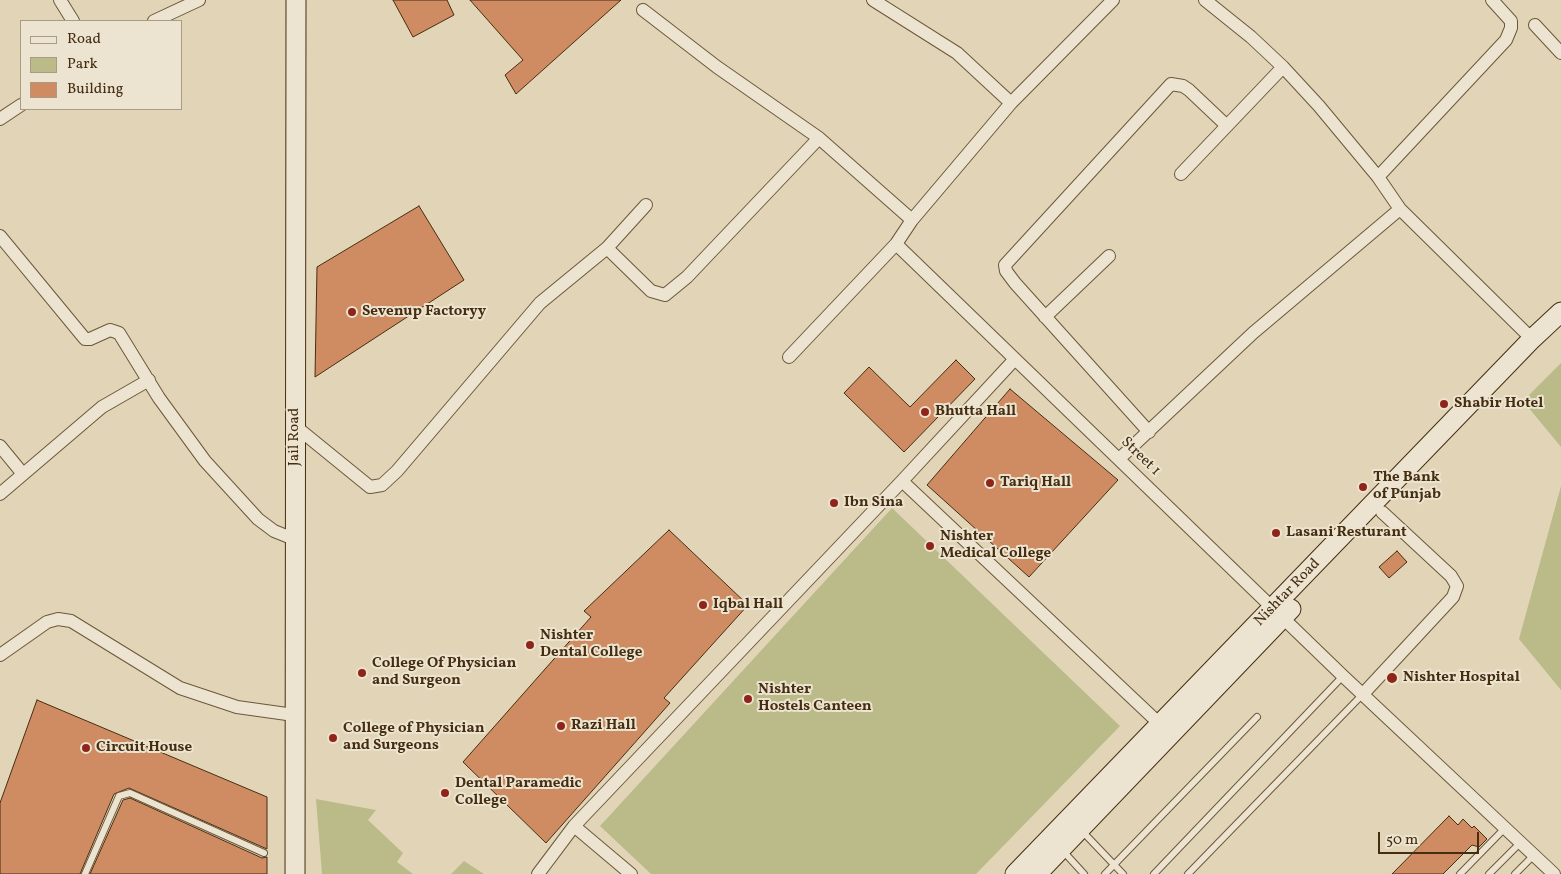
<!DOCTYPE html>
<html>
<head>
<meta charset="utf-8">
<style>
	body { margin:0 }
	#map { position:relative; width:1561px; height:874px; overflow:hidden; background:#e2d5b7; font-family:Vollkorn,serif }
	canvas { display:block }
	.legend { position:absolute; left:20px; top:20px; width:162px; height:90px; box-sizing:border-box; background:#ece4d0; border:1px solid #a99b84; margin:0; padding:6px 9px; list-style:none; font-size:15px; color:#452d11 }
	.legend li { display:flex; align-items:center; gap:10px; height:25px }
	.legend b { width:25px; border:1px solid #a99b84 }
	.scale { position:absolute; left:1378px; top:832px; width:101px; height:22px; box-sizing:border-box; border:2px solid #452d11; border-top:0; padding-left:6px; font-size:15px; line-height:18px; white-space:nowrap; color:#452d11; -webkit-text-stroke:4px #ece4d0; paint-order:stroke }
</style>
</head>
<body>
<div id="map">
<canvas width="1561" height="874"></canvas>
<ul class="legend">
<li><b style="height:6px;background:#ece4d0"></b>Road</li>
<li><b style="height:14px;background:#babb89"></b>Park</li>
<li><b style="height:14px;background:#cf8c62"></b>Building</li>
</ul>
<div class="scale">50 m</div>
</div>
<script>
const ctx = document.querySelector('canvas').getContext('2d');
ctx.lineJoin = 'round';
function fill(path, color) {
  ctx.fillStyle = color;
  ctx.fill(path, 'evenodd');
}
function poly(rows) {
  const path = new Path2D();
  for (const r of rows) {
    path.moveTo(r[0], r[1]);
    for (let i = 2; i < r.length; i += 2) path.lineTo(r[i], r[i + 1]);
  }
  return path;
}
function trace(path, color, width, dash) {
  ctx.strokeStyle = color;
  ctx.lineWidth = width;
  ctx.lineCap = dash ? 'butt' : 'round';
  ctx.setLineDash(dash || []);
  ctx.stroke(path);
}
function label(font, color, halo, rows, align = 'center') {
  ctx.font = font + ' Vollkorn,serif';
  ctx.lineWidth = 4;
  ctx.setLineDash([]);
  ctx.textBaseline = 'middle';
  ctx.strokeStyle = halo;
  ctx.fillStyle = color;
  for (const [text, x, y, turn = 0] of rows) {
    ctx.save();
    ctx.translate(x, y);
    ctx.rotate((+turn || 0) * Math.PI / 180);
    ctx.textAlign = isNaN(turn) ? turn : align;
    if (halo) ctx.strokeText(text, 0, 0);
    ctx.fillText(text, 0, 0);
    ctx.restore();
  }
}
fill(poly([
	[1561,363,1561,447,1523,401],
	[1561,486,1561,690,1519,639],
	[892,508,1120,726,976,874,651,874,600,826],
	[316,799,376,810,368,820,403,853,397,862,413,874,322,874],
	[464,861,484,874,451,874]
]), '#babb89');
const building = poly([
	[393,0,447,0,454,15,413,37,393,0],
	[470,0,621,0,516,94,505,75,523,60,470,0],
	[419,206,464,280,315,377,317,267,419,206],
	[956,360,975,379,904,452,844,393,869,367,910,407,956,360],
	[1010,389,1118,480,1029,577,927,485,1010,389],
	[669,530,748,605,664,698,670,703,546,843,463,762,591,617,584,611,669,530],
	[1397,551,1407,562,1389,578,1379,567,1397,551],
	[37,700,267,797,267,849,129,788,114,794,80,874,0,874,0,803,37,700],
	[130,798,262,858,267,857,267,874,90,874,123,800,130,798],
	[1449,816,1458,825,1463,819,1472,828,1474,826,1487,839,1479,847,1472,845,1443,874,1392,874,1449,816]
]);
fill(building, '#cf8c62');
trace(building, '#452d11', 1);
const service = poly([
	[1081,830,1123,874],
	[1063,851,1084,874],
	[85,874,119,796,130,793,264,853],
	[1105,874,1257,717],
	[1154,874,1343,676],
	[1188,874,1363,694],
	[1460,874,1506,827],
	[1489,874,1521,842],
	[1515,874,1534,855]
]);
const minor = poly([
	[60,0,73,21],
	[873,0,957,53,1011,103],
	[1205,0,1251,37,1283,67,1319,106,1378,177,1400,209,1532,339],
	[643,10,717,67,819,138,912,220],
	[154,21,199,0],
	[1535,25,1561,53],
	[0,119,21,105],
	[1181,174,1283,67],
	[1378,177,1506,40,1511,28,1511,21,1492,0],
	[0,236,85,339,90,339,110,330,119,333,159,398,205,461,258,519,274,531,294,539],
	[896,244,1343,676,1554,874],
	[607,248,651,291,665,295,687,277,819,138],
	[1045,317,1109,256],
	[789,357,896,244,912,220,1011,103,1113,0],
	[295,426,370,487,382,485,397,471,540,303,607,248,646,205],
	[1149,432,1015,283,1006,271,1005,265,1171,84,1183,86,1189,90,1227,126],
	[0,446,23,474],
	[1119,459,1253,333,1400,209],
	[902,481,1164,728],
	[0,494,102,407,149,380],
	[0,655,47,622,58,619,71,621,180,688,237,707,294,715],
	[1363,694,1453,597,1457,586,1451,576,1382,512],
	[574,826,631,874],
	[538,874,574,826,902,481,1015,359]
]);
const secondary = poly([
	[295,874,296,0],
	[1015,874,1532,339,1561,312],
	[1037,874,1291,609]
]);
trace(service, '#6c573a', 8);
trace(minor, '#6c573a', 14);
trace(secondary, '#452d11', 21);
trace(service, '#ece4d0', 6);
trace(minor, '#ece4d0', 12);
trace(secondary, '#ece4d0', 19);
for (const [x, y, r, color] of [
	[352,312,5,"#8f2418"],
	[1444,404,5,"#8f2418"],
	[925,412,5,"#8f2418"],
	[990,483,5,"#8f2418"],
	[1363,487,5,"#8f2418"],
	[834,503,5,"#8f2418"],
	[1276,533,5,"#8f2418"],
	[930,546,5,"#8f2418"],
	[703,605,5,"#8f2418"],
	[530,645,5,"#8f2418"],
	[362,673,5,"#8f2418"],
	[1392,678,6,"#8f2418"],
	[748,699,5,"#8f2418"],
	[561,726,5,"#8f2418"],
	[333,738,5,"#8f2418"],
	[86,748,5,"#8f2418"],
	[445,793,5,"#8f2418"]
]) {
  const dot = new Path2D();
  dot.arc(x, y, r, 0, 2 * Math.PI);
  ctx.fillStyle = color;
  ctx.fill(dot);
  trace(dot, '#ece4d0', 2);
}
label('bold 15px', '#452d11', '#ece4d0', [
	["Sevenup Factoryy",362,312],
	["Shabir Hotel",1454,404],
	["Bhutta Hall",935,412],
	["The Bank",1373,478],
	["of Punjab",1373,495],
	["Tariq Hall",1000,483],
	["Ibn Sina",844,503],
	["Lasani Resturant",1286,533],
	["Nishter",940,537],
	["Medical College",940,554],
	["Iqbal Hall",713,605],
	["Nishter",540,636],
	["Dental College",540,653],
	["College Of Physician",372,664],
	["and Surgeon",372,681],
	["Nishter Hospital",1403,678],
	["Nishter",758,690],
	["Hostels Canteen",758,707],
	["Razi Hall",571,726],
	["College of Physician",343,729],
	["and Surgeons",343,746],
	["Circuit House",96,748],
	["Dental Paramedic",455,784],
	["College",455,801]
], 'left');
label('15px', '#452d11', '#ece4d0', [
	["Jail Road",295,437,-90],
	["Street 1",1140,457,44],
	["Nishtar Road",1288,593,-46]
]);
</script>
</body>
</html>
